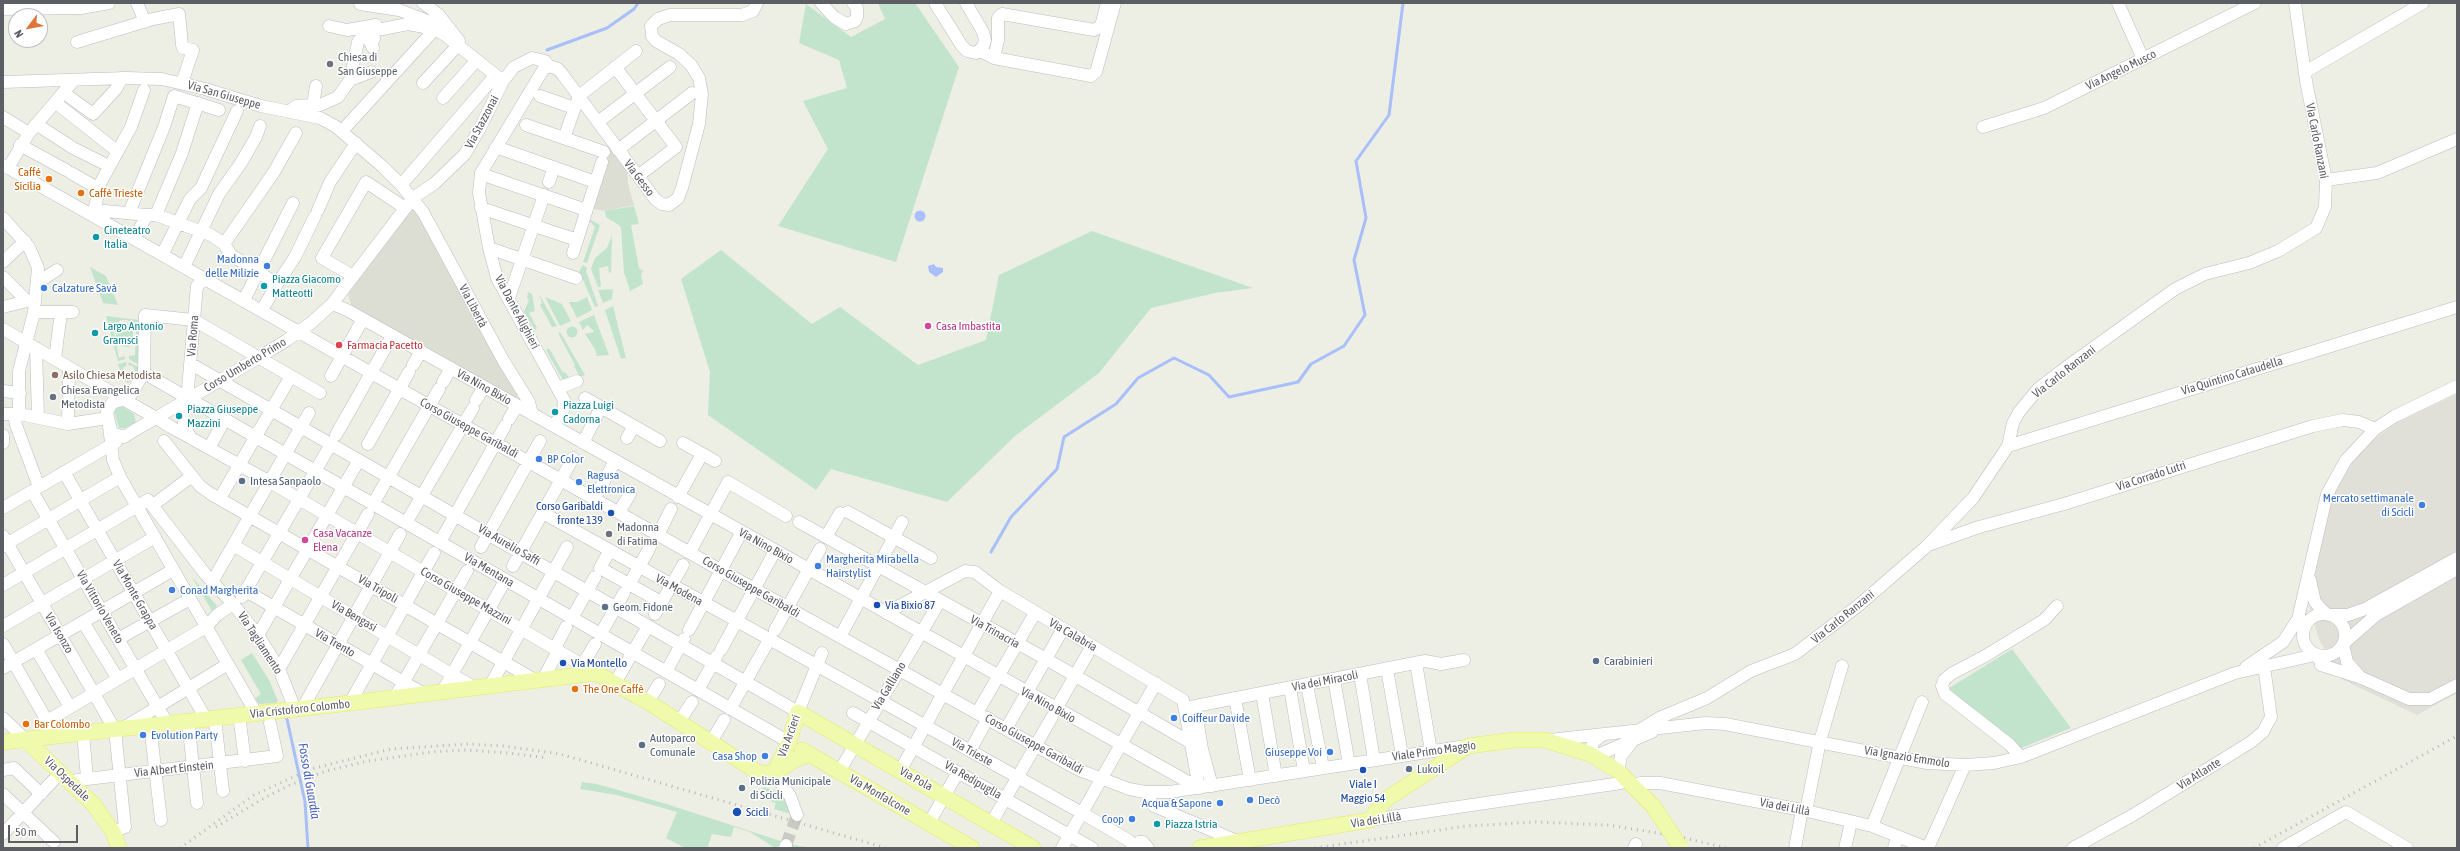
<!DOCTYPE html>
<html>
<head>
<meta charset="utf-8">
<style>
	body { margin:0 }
	#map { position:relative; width:2460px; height:851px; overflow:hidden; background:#edeee4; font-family:"Asap Condensed",sans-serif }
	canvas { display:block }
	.frame { position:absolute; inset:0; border:4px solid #5c5e64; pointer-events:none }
	.north { position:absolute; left:8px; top:8px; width:40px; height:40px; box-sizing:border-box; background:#fff; border:1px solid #bebfc1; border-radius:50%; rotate:238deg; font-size:11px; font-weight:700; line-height:16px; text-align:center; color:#5c5e64 }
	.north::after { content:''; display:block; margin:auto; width:14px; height:18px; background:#de763a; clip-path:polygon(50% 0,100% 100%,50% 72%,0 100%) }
	.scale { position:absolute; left:8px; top:825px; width:70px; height:18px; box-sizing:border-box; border:2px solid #5c5e64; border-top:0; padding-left:5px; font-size:12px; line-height:14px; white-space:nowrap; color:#5c5e64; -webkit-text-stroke:3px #fff; paint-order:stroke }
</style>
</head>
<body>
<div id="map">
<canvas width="2460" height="851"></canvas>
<div class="frame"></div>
<div class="north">N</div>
<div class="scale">50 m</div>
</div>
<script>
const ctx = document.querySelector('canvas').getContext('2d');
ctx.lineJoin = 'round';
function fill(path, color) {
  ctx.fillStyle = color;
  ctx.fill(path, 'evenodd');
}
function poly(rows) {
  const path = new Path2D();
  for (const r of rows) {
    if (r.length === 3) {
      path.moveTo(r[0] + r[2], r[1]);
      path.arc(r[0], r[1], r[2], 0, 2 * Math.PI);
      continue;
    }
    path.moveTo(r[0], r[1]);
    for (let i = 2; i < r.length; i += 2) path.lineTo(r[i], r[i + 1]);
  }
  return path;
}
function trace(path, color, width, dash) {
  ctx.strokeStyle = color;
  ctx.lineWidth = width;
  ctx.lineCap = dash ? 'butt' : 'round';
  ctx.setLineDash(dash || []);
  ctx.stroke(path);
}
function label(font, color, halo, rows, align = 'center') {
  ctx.font = font + ' "Asap Condensed",sans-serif';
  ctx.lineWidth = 3;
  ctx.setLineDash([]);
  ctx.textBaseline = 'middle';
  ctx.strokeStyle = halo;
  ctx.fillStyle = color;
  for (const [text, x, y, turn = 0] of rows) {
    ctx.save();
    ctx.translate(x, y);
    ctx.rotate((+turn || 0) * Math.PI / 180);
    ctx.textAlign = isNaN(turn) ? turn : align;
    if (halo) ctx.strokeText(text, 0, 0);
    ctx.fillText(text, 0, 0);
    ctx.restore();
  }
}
fill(poly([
	[2457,394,2457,693,2417,715,2341,679,2319,639,2310,608,2322,533,2330,502,2339,481,2350,463,2374,439,2396,423]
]), '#e0e0d9');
fill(poly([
	[611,148,627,170,628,184,634,205,605,211,595,209,592,208,608,161,602,159,605,152],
	[411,210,415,210,519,395,517,397,515,398,352,308,348,294]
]), '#ddded3');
fill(poly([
	[878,3,915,3,959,67,896,262,778,226,828,149,803,101,847,88,839,60,799,43,806,4,851,37,885,19],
	[634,206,639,224,631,225,639,268,643,271,641,275,643,284,630,291,624,272,621,228,619,225,606,217,605,211],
	[587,218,600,225,587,263,583,262,595,227],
	[1092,231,1253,288,1215,293,1151,308,1099,373,1015,436,947,502,831,469,816,490,708,415,710,372,681,279,721,250,812,324,840,307,918,365,986,340,999,275],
	[612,235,611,272,609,273,608,266,599,268,601,287,598,287,591,269,595,258,607,248],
	[583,265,587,268,586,271,598,306,595,307,579,271],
	[90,267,106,276,118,305,103,303],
	[613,289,612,299,603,303,598,290],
	[528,292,532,294,535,311,529,313,537,328,535,330,524,312,529,300,527,298],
	[539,295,540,296,557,326,552,327,540,305,542,303],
	[545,297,562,304,571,321,560,326],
	[587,297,592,310,577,318,569,302,577,302],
	[613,306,626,358,621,359,605,310],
	[594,315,609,355,597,356,595,349,585,334,594,332,593,330,587,325,583,330,579,322],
	[106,316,138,320,138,364,129,359,129,356,135,355,136,331,133,324,127,320,121,320,113,327,119,358,125,356,125,359,118,361],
	[122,323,131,324,133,330,133,341,129,347,121,346,118,343,115,330],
	[572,332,5.5],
	[560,332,585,375,580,377,574,366,575,365,558,333],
	[549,348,563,373,565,372,569,378,563,380,546,350],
	[126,362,127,365,123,368,127,380,132,378,135,371,133,366,128,365,129,362,138,367,138,373,128,383,122,377,118,364],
	[118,407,123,407,134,414,136,422,125,428,119,428,114,412],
	[192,577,217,606,215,609,212,611],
	[2012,649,2071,728,2021,748,1946,690],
	[252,653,269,680,278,701,275,703,259,704,255,698,261,694,241,660],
	[582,782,597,784,663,803,793,845,813,848,788,848,783,844,775,848,750,832,734,827,731,837,712,834,708,846,709,848,685,848,666,838,677,812,617,795,580,789],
	[763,787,785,794,795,815,774,809,776,803,760,798]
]), '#c2e4cc');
fill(poly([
	[920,216,5.5],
	[934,264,936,267,943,268,943,272,936,277,929,272,928,266]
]), '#a9bffa');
trace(poly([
	[547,50,607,28,634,9,638,3],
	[991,552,1011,517,1057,469,1064,437,1116,404,1138,378,1174,358,1209,375,1229,397,1298,382,1311,364,1344,346,1365,315,1354,260,1366,218,1356,161,1389,115,1403,3],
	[287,719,305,802,308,848]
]), '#a9bffa', 3);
trace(poly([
	[786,845,797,815]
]), '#c9cac4', 12, [12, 6]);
const minor = poly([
	[137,3,145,22],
	[423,3,438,14,459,41],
	[821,3,834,17,846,24,855,21,857,17,857,8,853,3],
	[935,3,962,46,967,51,976,53,983,47,985,40,983,32,966,3],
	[2118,3,2143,59],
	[360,4,399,10,433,23],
	[4,9,81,8,109,3],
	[329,26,347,30,376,25],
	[372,31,374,39,370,42,373,48],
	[77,42,153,19,179,14,182,45,183,48,193,50,182,83],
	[980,51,994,58,1091,76,1096,72,1115,3],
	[994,58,998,40,998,18,1002,14,1094,30,1101,26,1107,3],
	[549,66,545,61,532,58,514,67,503,81,479,130,465,154,435,183,413,198,332,304,311,323,287,340,258,358,161,415,156,418,135,430,124,437,112,433,108,418,107,412,112,403,123,399,156,418,171,427,270,482,596,673],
	[549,66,558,69,563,75,655,199,662,204,669,205,678,198,682,188,699,124,702,94,699,78,691,65,679,54,656,41,652,36,651,26,658,19,670,15,742,15,753,11,757,3],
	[549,66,543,70,481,173,479,193,489,248,497,278,564,400,563,411,554,426],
	[615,67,676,147,638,176],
	[2305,72,2423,3],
	[350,80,371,72],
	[3,82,126,78,162,79,205,89,261,106,320,118,335,126,382,166,401,185,423,212,503,360,529,402,532,414],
	[423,83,459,44],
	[64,93,93,114,116,89,122,78],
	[540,96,574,108],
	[443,98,476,61],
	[56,103,117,151],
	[313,105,316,86],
	[291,110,296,106,320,105,338,97,350,80,358,42,362,37,372,31,408,24,435,29,445,35,503,81],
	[3,117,29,133],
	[598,122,670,67],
	[36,124,73,148,109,166],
	[526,125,604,152],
	[1983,127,2044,108,2255,3],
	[342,131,435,29],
	[564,138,579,96,636,51],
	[20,145,66,170],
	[496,147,595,182],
	[618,150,692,93],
	[3,165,722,571,1079,770,1129,789,1145,792,1170,792,1466,746],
	[8,168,29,133,74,80],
	[71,173,99,189],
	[481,174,586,210],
	[2326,180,2377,173,2457,139],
	[549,182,554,167],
	[401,185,495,76],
	[481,208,577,240],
	[95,210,147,215,134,239],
	[318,210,330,182,356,143],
	[129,213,164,127,174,96,219,110],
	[93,215,101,182,131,127,144,90],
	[147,215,156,215,211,235,224,244,231,255,277,284,262,310],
	[156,215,182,153,198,103],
	[3,218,29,247,38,268,34,312,19,371,19,414],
	[224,244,274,172,296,133],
	[489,248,576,278],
	[573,253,602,162],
	[162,255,190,199,201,188,237,111],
	[3,262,25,241],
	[184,267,219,194,241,163,256,137,260,126],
	[353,276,322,258,366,182,405,208],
	[3,277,26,300],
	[38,282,57,270],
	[277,284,295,257,315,216],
	[509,298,544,195],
	[244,300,293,203],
	[332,304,347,310,1199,788],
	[3,307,35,299],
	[34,312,73,312],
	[3,329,123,399],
	[36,348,38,417],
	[55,359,61,312],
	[191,364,798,712,822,653],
	[413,365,421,351],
	[144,373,789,742],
	[331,376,363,319],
	[443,382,451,368],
	[558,388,577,381],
	[3,391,20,393],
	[189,398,188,388,197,286,206,278],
	[585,398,660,441],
	[476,400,484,387],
	[127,401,144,373,145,315,194,320,320,393],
	[183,402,184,426,191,438],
	[3,414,19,414,68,424,108,418],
	[14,414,16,425,39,487],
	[509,419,517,406],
	[68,424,69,368],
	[109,426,113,460,120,477,256,713],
	[3,435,3,443],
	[336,435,392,336],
	[627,438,634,426],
	[164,441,200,486,211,494,535,680],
	[583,443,601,407],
	[683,443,715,461],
	[368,444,409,372],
	[2008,446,2457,307],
	[209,448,225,419],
	[64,472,206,719],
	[32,491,167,723],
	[678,497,702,454],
	[220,498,291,376],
	[594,499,615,461],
	[373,504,439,389],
	[153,505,192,476],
	[3,508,116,442],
	[619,512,630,494],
	[848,512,931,558],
	[543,513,1082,813,1128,840,1136,848],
	[799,522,1046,659,1202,749],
	[406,523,473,408],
	[658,535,671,509],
	[3,536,115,730,125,827,113,832],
	[826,537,840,513],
	[440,542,505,426],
	[1931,544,1979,527,2064,504,2313,426,2343,420,2359,422,2375,429],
	[233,545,475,688],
	[3,546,120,477],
	[481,547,540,441],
	[610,550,600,568,661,602],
	[690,552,728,482,786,516],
	[513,566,573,458],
	[2310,580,2315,602,2321,609,2328,615,2348,615,2365,609,2457,558],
	[212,582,309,413],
	[3,585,148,500,206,575,233,604,258,635,279,669,295,709],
	[629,585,650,547],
	[246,591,424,694],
	[242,597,331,444],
	[886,613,965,571,975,572,1000,591,1183,700,1199,788],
	[655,614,683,565],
	[2324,635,21],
	[572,618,595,577],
	[83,622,118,679],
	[3,626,155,537],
	[689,630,741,533],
	[775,630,820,549],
	[258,635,359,460],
	[600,635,624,593],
	[840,637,902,522],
	[118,639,190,599],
	[3,644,50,726],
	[555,648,566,627],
	[36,649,70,707],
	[721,650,775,551],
	[1416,663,1431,751],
	[583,664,595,644],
	[2321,665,2362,678,2409,699,2430,699,2457,685],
	[2246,667,2283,642,2298,619,2327,494,2346,460,2375,429,2395,416,2457,386],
	[3,668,173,570],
	[279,669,368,514],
	[1387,669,1402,755],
	[666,672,684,639],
	[1360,674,1374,760],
	[2361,678,2347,662,2343,644,2376,615,2457,569],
	[543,679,558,651],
	[1334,679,1349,764],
	[615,683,648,626],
	[1307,685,1323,768],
	[490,686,567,547],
	[1290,688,1304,771],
	[698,690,717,656],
	[442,692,502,586],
	[1262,693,1276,776],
	[395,697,467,571],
	[1235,698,1250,780],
	[648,702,659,684],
	[350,703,434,553],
	[1195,706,1202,749,1212,786],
	[1185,708,1425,661,1441,664,1464,660],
	[302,709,400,534],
	[730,709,769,640],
	[1056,709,1092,646],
	[853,713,1092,848],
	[977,713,1035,613],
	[239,715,245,761],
	[3,718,25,739],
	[215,718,223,791],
	[47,721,206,627,217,615,233,604],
	[188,721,197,803],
	[679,722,692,702],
	[150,725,161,820],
	[123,728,228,664],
	[1006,729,1063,629],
	[1638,731,1659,718,1707,698,1751,671,1795,654,1859,605,1927,546,1973,498,2008,446,2013,423,2019,412,2038,389,2068,366,2175,289,2205,274,2249,263,2278,251,2316,228,2325,207,2326,180,2306,81,2295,3],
	[83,733,87,778],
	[1604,734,1593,742,1590,754,1600,754,1652,732],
	[1549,740,1706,723,1725,724,1927,763,1965,765,1994,763,2021,757,2235,673,2315,655,2327,667],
	[711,742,724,720],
	[970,751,988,718],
	[2021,757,2009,744,1945,694,1942,686,1944,680,1951,674,1985,656,2044,620,2057,606],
	[3,770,14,768,41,794],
	[900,771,1000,591],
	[1618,771,1621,756,1631,743],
	[839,772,940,601],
	[774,773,790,796,797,815],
	[71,781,277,756,270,723],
	[1640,783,1660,783,1802,810,1872,826,1927,848],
	[1145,792,1154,806,1237,841],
	[3,794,54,842],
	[1806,811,1820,741,1842,666],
	[1370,820,1621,783],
	[992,822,1052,717],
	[929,823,958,772],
	[1872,826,1922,702],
	[3,834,61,772],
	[1136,846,1139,842,1143,842,1148,848],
	[785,848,786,845],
	[1062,848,1156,683],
	[1634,848,1636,844],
	[1795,848,1802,810],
	[1845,848,1851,822],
	[1894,848,1898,836],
	[1928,848,1965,765],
	[2073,848,2133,815,2251,742,2263,732,2271,717,2264,666],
	[2283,848,2346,812,2407,848]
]);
const major = poly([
	[25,739,94,805,113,832,119,848],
	[3,742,350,703,596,673,648,702,759,773,774,773,794,760,809,754],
	[802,750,972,848],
	[774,773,789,742,798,712,1033,848],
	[1200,848,1370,820,1385,800,1468,746,1514,740,1545,740,1590,754,1618,771,1653,806]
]);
trace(minor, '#bcbcc2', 13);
trace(major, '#e7e863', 16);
trace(minor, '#fff', 12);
trace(major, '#f0faad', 15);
trace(poly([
	[216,827,266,797,290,785,326,771,368,761,432,752,465,750,509,753,548,758],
	[180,848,254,795,311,769,391,749,467,744,504,746,560,754,886,848],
	[1315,848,1467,826,1536,822,1608,825,1676,836,1727,848],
	[2254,848,2457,736]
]), '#b7b7b8', 3, [1, 5]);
const majorBridge = poly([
	[1653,806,1681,848]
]);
trace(majorBridge, '#e7e863', 16, []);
trace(majorBridge, '#f0faad', 15);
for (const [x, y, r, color] of [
	[330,64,4,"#6b7280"],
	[49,179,4,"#e8710a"],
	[81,193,4,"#e8710a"],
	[96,237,4,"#0f9aa8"],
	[267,266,4,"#3f7fe0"],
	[264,286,4,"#0f9aa8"],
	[44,288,4,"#3f7fe0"],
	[928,326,4,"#d1479c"],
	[95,333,4,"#0f9aa8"],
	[339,345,4,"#e0444e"],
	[55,375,4,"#8d6e63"],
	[53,397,4,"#6b7280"],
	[555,412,4,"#0f9aa8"],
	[179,416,4,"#0f9aa8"],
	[539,459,4,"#3f7fe0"],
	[242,481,4,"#5c6f8a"],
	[579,482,4,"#3f7fe0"],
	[2422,505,4,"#3f7fe0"],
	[611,513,4,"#1a4fb4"],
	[609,534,4,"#6b7280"],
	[305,540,4,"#d1479c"],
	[818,566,4,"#3f7fe0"],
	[172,590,4,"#3f7fe0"],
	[877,605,4,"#1a4fb4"],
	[605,607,4,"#5c6f8a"],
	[1596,661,4,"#5c6f8a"],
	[563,663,4,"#1a4fb4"],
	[575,689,4,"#e8710a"],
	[1174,718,4,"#3f7fe0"],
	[26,724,4,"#e8710a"],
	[143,735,4,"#3f7fe0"],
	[642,745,4,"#5c6f8a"],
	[1330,752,4,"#3f7fe0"],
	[765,756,4,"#3f7fe0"],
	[1409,769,4,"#5c6f8a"],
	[1363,770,4,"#1a4fb4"],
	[742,788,4,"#5c6f8a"],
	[1250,800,4,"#3f7fe0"],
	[1220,803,4,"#3f7fe0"],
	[737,812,5,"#1a4fb4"],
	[1132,819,4,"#3f7fe0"],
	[1157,824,4,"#0f9aa8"]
]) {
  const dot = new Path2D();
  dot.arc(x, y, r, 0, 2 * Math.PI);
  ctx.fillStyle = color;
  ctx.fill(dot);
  trace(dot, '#fff', 1.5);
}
label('12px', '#5b616d', '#fff', [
	["Chiesa di",338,57],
	["San Giuseppe",338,71],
	["Chiesa Evangelica",61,390],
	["Metodista",61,404],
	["Madonna",617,527],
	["di Fatima",617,541]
], 'left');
label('12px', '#5c5e64', '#fff', [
	["Via Angelo Musco",2121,70,-26],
	["Via San Giuseppe",224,95,16],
	["Via Stazzonai",482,122,-62],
	["Via Carlo Ranzani",2317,141,79],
	["Via Gesso",639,178,53],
	["Via Libertà",473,306,62],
	["Via Dante Alighieri",517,312,62],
	["Via Roma",193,336,-85],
	["Corso Umberto Primo",245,365,-31],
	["Via Carlo Ranzani",2064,372,-38],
	["Via Quintino Cataudella",2232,376,-17],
	["Via Nino Bixio",484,387,29],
	["Corso Giuseppe Garibaldi",469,428,29],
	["Via Corrado Lutri",2151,476,-18],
	["Via Aurelio Saffi",509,545,30],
	["Via Nino Bixio",766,546,29],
	["Via Mentana",489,570,30],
	["Corso Giuseppe Garibaldi",751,587,30],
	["Via Tripoli",378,589,30],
	["Via Modena",679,590,29],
	["Via Monte Grappa",135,595,60],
	["Corso Giuseppe Mazzini",466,596,30],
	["Via Vittorio Veneto",100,607,60],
	["Via Bengasi",354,616,30],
	["Via Carlo Ranzani",1843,617,-39],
	["Via Trinacria",995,632,29],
	["Via Isonzo",59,633,60],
	["Via Calabria",1073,635,30],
	["Via Tagliamento",260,643,57],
	["Via Trento",335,643,30],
	["Via dei Miracoli",1325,681,-11],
	["Via Galliano",889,686,-59],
	["Via Nino Bixio",1048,705,29],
	["Via Cristoforo Colombo",300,709,-6],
	["Via Arcieri",789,736,-70],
	["Corso Giuseppe Garibaldi",1034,744,29],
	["Viale Primo Maggio",1434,751,-8],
	["Via Trieste",972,752,29],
	["Via Ignazio Emmolo",1907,757,9],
	["Via Albert Einstein",174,769,-6],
	["Via Atlante",2199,774,-32],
	["Via Ospedale",67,779,44],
	["Via Pola",916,779,29],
	["Via Redipuglia",973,780,30],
	["Via Monfalcone",880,795,30],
	["Via dei Lillà",1785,807,11],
	["Via dei Lillà",1376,820,-9]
]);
label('12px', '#c56008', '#fff', [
	["Caffé",41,172,"right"],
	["Sicilia",41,186,"right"],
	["Caffè Trieste",89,193],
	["The One Caffè",583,689],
	["Bar Colombo",34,724]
], 'left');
label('12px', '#0d838f', '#fff', [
	["Cineteatro",104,230],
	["Italia",104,244],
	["Piazza Giacomo",272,279],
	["Matteotti",272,293],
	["Largo Antonio",103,326],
	["Gramsci",103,340],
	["Piazza Luigi",563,405],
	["Cadorna",563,419],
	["Piazza Giuseppe",187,409],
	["Mazzini",187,423],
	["Piazza Istria",1165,824]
], 'left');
label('12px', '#366cbe', '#fff', [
	["Madonna",259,259,"right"],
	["delle Milizie",259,273,"right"],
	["Calzature Savà",52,288],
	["BP Color",547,459],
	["Ragusa",587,475],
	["Elettronica",587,489],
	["Mercato settimanale",2414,498,"right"],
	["di Scicli",2414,512,"right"],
	["Margherita Mirabella",826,559],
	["Hairstylist",826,573],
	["Conad Margherita",180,590],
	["Coiffeur Davide",1182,718],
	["Evolution Party",151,735],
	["Giuseppe Voi",1322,752,"right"],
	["Casa Shop",757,756,"right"],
	["Decò",1258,800],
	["Acqua & Sapone",1212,803,"right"],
	["Coop",1124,819,"right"]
], 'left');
label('12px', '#b23c85', '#fff', [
	["Casa Imbastita",936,326],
	["Casa Vacanze",313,533],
	["Elena",313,547]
], 'left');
label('12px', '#be3a42', '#fff', [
	["Farmacia Pacetto",347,345]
], 'left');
label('12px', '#785e54', '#fff', [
	["Asilo Chiesa Metodista",63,375]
], 'left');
label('12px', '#4e5e75', '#fff', [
	["Intesa Sanpaolo",250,481],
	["Geom. Fidone",613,607],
	["Carabinieri",1604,661],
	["Autoparco",650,738],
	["Comunale",650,752],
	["Lukoil",1417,769],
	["Polizia Municipale",750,781],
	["di Scicli",750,795]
], 'left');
label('12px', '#164399', '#fff', [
	["Corso Garibaldi",603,506,"right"],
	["fronte 139",603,520,"right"],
	["Via Bixio 87",885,605],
	["Via Montello",571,663],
	["Viale I",1363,784,"center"],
	["Maggio 54",1363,798,"center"],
	["Scicli",746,812]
], 'left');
label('italic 13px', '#4c63bc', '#fff', [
	["Fosso di Guardia",309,781,80]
]);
</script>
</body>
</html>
